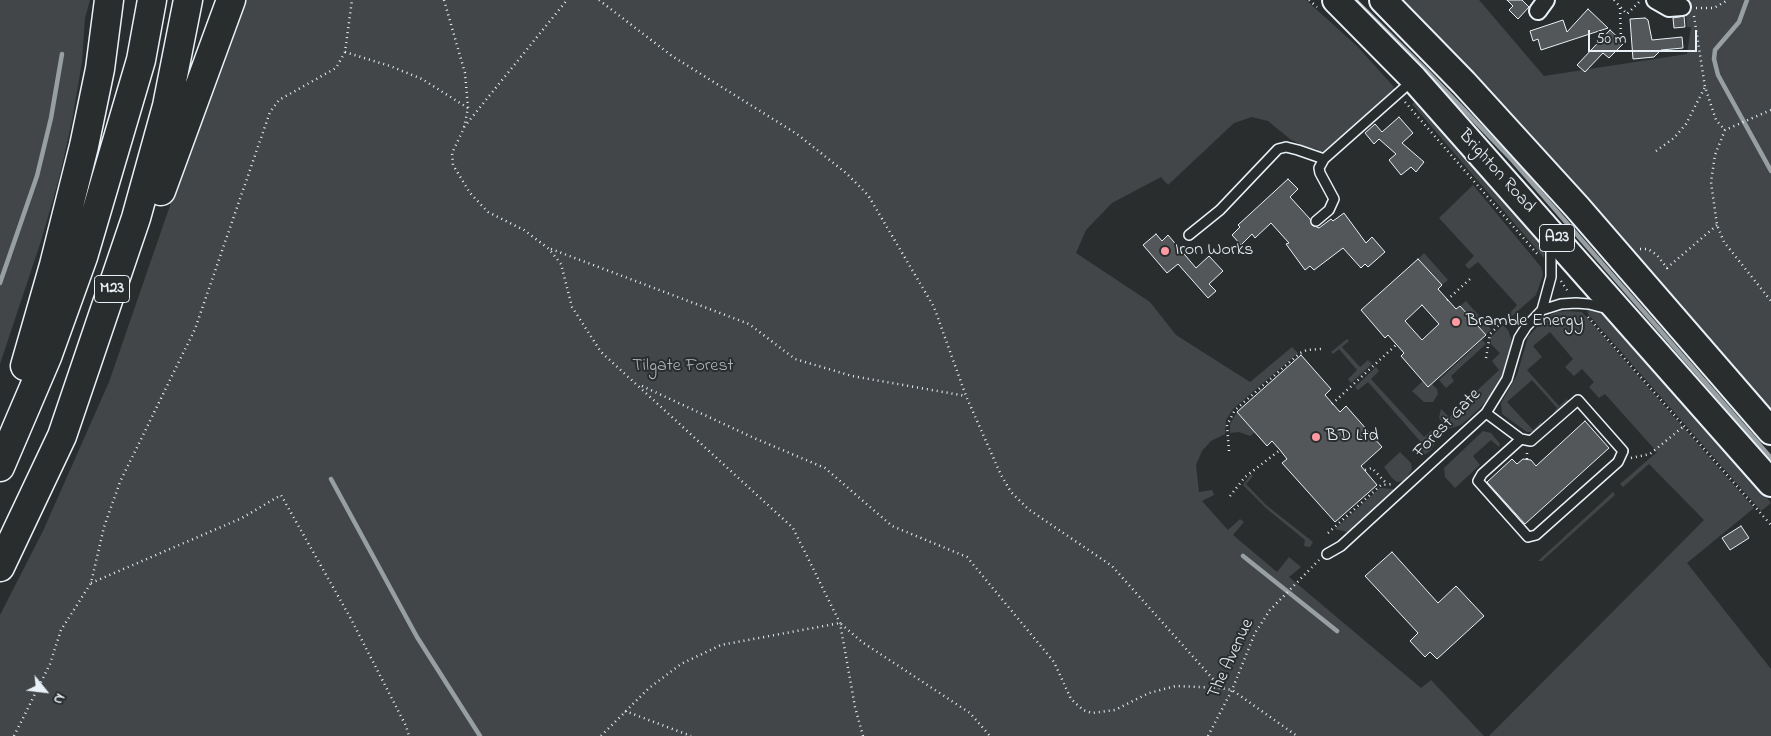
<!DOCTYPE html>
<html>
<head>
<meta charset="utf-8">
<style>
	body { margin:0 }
	#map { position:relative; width:1771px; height:736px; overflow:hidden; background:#2a2d2e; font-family:"Indie Flower",sans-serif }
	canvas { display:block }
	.north { position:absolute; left:20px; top:666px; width:50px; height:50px; -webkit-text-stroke:4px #2a2d2e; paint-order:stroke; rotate:119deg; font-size:14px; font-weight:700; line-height:20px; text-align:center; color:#e8f1f8 }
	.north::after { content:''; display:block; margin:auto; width:18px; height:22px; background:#e8f1f8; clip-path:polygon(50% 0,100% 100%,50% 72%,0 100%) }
	.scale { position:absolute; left:1588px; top:30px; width:109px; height:22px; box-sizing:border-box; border:2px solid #e8f1f8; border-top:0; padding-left:6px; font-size:15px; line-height:18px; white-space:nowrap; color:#e8f1f8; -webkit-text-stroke:4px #2a2d2e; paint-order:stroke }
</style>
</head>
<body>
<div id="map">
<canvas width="1771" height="736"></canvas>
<div class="north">N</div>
<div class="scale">50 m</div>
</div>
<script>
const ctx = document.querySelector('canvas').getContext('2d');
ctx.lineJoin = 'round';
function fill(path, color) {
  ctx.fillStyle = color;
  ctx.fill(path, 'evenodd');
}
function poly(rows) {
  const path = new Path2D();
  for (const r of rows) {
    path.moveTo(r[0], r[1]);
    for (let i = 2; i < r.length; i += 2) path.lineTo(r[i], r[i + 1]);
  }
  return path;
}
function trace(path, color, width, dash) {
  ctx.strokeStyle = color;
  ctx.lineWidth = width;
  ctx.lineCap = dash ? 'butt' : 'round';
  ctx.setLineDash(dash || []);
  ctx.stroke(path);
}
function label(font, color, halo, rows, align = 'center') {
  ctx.font = font + ' "Indie Flower",sans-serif';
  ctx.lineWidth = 4;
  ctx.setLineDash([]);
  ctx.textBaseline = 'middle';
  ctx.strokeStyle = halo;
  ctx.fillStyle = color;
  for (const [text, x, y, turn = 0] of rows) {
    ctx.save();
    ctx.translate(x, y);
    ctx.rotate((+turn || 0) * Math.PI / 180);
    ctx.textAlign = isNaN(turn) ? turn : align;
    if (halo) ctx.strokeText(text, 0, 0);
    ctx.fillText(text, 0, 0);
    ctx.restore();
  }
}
fill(poly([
	[0,0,90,0,85,18,82,62,72,121,59,179,41,241,0,364],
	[241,0,1306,0,1358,47,1393,86,1395,92,1321,153,1317,149,1305,147,1290,139,1268,121,1252,117,1234,123,1168,185,1161,177,1112,203,1086,230,1076,253,1150,302,1176,335,1250,382,1292,347,1298,353,1233,409,1226,420,1225,434,1211,441,1202,451,1196,465,1199,492,1212,490,1214,495,1202,501,1228,530,1240,519,1244,522,1233,535,1277,572,1289,557,1301,567,1289,577,1421,688,1431,680,1484,736,0,736,0,615,43,531,109,382],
	[1394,0,1479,0,1544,76,1687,54,1691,27,1687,27,1685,0,1771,0,1771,418,1490,97,1474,74,1451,50],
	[1416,101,1545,246,1544,258,1412,104],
	[1473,185,1541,267,1543,275,1536,295,1511,317,1509,314,1517,305,1478,262,1469,269,1465,265,1474,256,1439,218],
	[1424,253,1448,280,1442,285,1418,259],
	[1466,301,1491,329,1486,335,1460,306],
	[1590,308,1605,316,1699,411,1771,503,1761,511,1588,314,1587,309],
	[1567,311,1582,312,1754,508,1687,563,1771,669,1771,736,1489,736,1704,520,1649,464,1623,487,1620,484,1657,452,1605,394,1599,398,1589,387,1594,382,1582,369,1574,376,1565,367,1573,359,1550,332,1533,346,1542,357,1527,370,1559,406,1567,399,1568,401,1552,415,1557,408,1532,380,1507,402,1533,430,1541,422,1542,424,1533,432,1527,432,1502,414,1501,403,1517,375,1528,337,1545,318,1556,312],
	[1503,325,1508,330,1512,341,1501,380,1495,391,1479,409,1461,425,1448,429,1439,418,1441,409,1449,417,1499,370,1492,361,1500,353,1491,344,1491,337],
	[1347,339,1349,341,1342,347,1360,367,1368,360,1372,364,1351,383,1348,379,1357,370,1339,349,1333,354,1331,352],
	[1482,340,1486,344,1451,376,1454,381,1446,388,1439,380],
	[1376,367,1379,371,1371,379,1424,437,1432,430,1436,442,1430,451,1424,455,1415,451,1413,448,1420,441,1368,382,1358,390,1355,387],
	[1423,381,1428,386,1431,383,1437,389,1438,394,1433,402,1424,402,1412,391],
	[1237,412,1255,432,1250,436,1239,432,1230,433,1230,424],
	[1483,431,1491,433,1500,444,1499,447,1491,440,1473,456,1480,465,1455,488,1445,477,1444,468],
	[1400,452,1411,463,1412,469,1405,481,1397,482,1392,478,1384,467],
	[1251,474,1253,476,1246,484,1266,505,1313,542,1310,547,1304,546,1305,540,1267,509,1243,485],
	[1380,488,1393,489,1395,491,1355,528,1347,532,1335,529],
	[1613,492,1615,495,1542,561,1538,561]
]), '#424648');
trace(poly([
	[1355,0,1425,69,1513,161,1771,458],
	[1747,0,1739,22,1715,50,1714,59,1718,75,1771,171],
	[0,283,37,176,51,118,62,54],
	[331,479,417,637,480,736],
	[1243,556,1337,631]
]), '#989fa3', 4.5);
const building = poly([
	[1507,0,1522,0,1529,7,1518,19,1509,10,1513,6,1507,0],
	[1588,9,1608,28,1541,50,1538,39,1533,41,1530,31,1563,20,1567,32,1588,9],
	[1684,16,1685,27,1674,28,1673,18,1684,16],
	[1645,18,1648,20,1652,40,1682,37,1683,48,1661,50,1654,57,1633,59,1630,19,1645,18],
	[1610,30,1624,43,1609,58,1603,53,1585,72,1577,65,1610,30],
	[1399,117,1413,133,1402,143,1424,162,1416,172,1411,167,1401,175,1389,160,1396,154,1379,139,1374,144,1365,133,1375,124,1382,132,1399,117],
	[1288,179,1298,189,1290,197,1310,219,1312,225,1319,228,1331,219,1333,221,1344,213,1366,243,1372,237,1385,252,1368,267,1365,264,1361,268,1343,248,1314,270,1310,266,1305,270,1286,244,1289,243,1271,223,1255,238,1252,234,1241,245,1232,235,1240,227,1238,225,1288,179],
	[1156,234,1162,241,1168,235,1196,268,1209,256,1223,271,1209,284,1216,291,1208,298,1178,264,1167,273,1143,245,1156,234],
	[1418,259,1442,285,1438,289,1456,309,1460,306,1486,335,1428,387,1401,356,1404,353,1388,335,1385,338,1361,310,1418,259],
	[1422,305,1439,324,1422,340,1405,321,1422,305],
	[1301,355,1331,389,1325,395,1340,412,1346,406,1382,447,1361,466,1377,485,1335,522,1282,463,1287,459,1280,450,1272,441,1267,446,1237,412,1301,355],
	[1585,421,1609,448,1525,524,1487,482,1512,459,1517,464,1523,459,1531,460,1536,466,1585,421],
	[1741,526,1749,538,1730,550,1722,538,1741,526],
	[1392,552,1438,603,1456,586,1484,616,1437,659,1430,652,1425,657,1410,641,1418,633,1365,576,1392,552]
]);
fill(building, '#535759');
trace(building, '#e8f1f8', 1);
const service = poly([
	[1316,221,1329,210,1334,199,1320,173,1319,168,1324,159,1412,81],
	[1189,235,1220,210,1278,149,1286,147,1298,150,1324,159],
	[1542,310,1551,277,1551,244],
	[1486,413,1521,439,1531,441,1578,400,1623,451,1618,462,1536,535,1528,537,1478,481,1482,474,1521,439],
	[1327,554,1341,546,1486,413,1507,379,1519,338,1526,327,1542,310,1561,304,1576,303,1589,304,1608,309]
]);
const minor = poly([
	[1655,0,1669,8,1682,7],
	[1538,11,1546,0]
]);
const primary = poly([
	[1336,0,1414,79,1771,483],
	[1383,0,1464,83,1577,207,1771,431]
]);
const motorway = poly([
	[161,191,231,0],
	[25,366,54,265,84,146,100,69,109,0],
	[0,467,47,357,83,257,141,60,152,0],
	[0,567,62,436,136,218,167,106,188,0]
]);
trace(service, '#e8f1f8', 12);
trace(minor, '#e8f1f8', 20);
trace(primary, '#e8f1f8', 30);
trace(motorway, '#e8f1f8', 31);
trace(poly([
	[444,0,465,73,468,108,464,128,452,153,453,165,470,193,488,212,524,230,549,249,561,264,572,307,601,352,793,528,840,623,855,707,863,736],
	[599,0,672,56,797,134,846,173,868,195,934,307,966,396,1001,475,1011,492,1028,509,1112,566,1221,688],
	[1309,0,1317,7],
	[1614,0,1627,14,1641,0],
	[1620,8,1621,40],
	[1696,8,1714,8,1728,0],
	[1694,16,1705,87,1716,120,1725,130],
	[345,52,390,66,422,79,468,108],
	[1405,102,1539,256],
	[1771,110,1725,130,1715,155,1711,182,1717,225,1724,242,1771,301],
	[464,127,567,0],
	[1656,151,1674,138,1686,124,1705,87],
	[551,249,749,324,795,359,852,376,966,396],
	[1640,249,1648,249,1657,255,1667,268,1717,225],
	[1561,281,1569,293],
	[1447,300,1470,279],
	[1588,317,1771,525],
	[1486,358,1490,334,1505,319],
	[642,386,754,438,825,468,892,526,967,557,1054,662,1071,699,1083,710,1092,713,1115,710,1149,693,1176,686,1221,688,1232,690,1297,736],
	[1332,404,1397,344],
	[1229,451,1227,425,1235,410,1300,353,1307,350,1321,349],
	[1631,458,1650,454,1684,426],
	[1527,459,1527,451],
	[1365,470,1372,468,1386,483],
	[1230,496,1245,477,1280,450],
	[1328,533,1381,485,1393,484],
	[91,583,242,518,281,495,351,619,406,726,409,736],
	[841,624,862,642,970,713,990,736],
	[625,711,691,736],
	[14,736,50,664,61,630,91,583,104,527,120,482,195,329,270,112,279,100,336,68,345,52,352,0],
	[601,736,648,689,681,664,721,645,840,623],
	[1208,736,1232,690,1255,633,1270,610,1319,560]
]), '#e8f1f8', 2.5, [1, 4]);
trace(service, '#2a2d2e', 9);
trace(minor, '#2a2d2e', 16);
trace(primary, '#2a2d2e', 26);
trace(motorway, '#2a2d2e', 28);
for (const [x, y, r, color] of [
	[1165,251,5,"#ff9aa2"],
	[1456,322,5,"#ff9aa2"],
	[1316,437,5,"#ff9aa2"]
]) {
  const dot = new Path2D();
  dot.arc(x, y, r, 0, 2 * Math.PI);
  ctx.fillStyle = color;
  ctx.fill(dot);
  trace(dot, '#2a2d2e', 2);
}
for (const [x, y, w] of [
	[1557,238,35],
	[112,289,35]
]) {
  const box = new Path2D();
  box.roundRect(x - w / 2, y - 13.5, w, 27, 4);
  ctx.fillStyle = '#2a2d2e';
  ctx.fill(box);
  trace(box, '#e8f1f8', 1);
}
label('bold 16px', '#e8f1f8', null, [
	["A23",1557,238],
	["M23",112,289]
]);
label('18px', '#e8f1f8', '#2a2d2e', [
	["Brighton Road",1496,172,48],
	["Forest Gate",1448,424,-46],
	["The Avenue",1232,659,-65]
]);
label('18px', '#e8f1f8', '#2a2d2e', [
	["Iron Works",1175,251],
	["Bramble Energy",1466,322],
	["BD Ltd",1326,437]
], 'left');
label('18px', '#aeb5ba', '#2a2d2e', [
	["Tilgate Forest",683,367]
]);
</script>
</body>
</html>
